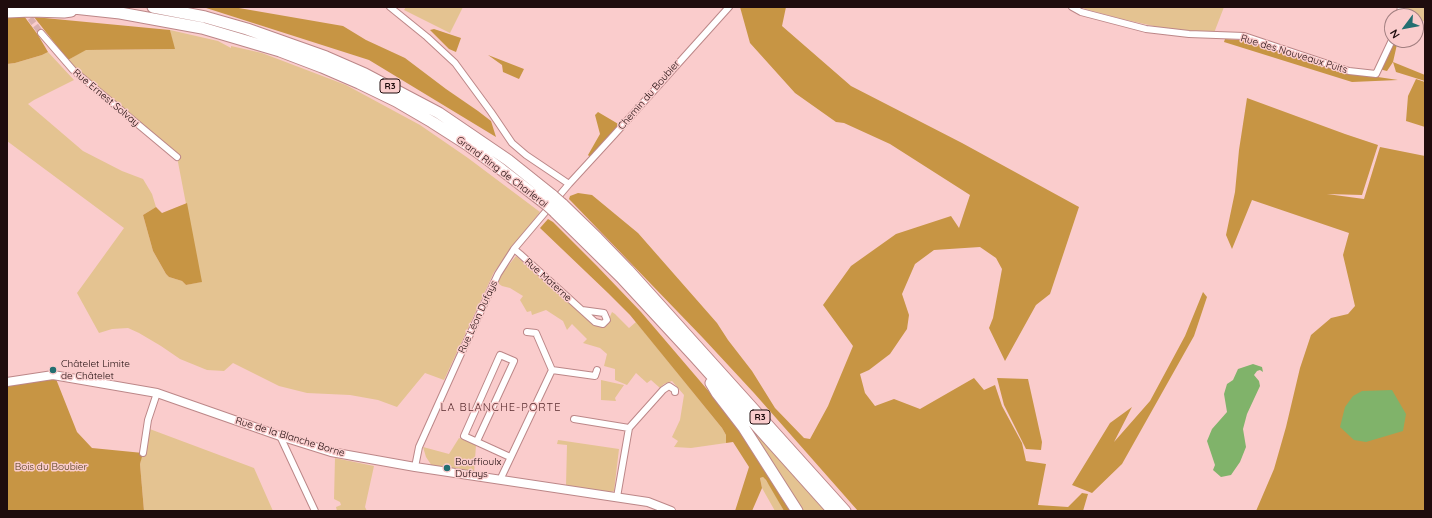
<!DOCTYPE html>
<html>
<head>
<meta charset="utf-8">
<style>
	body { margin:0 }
	#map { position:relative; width:1432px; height:518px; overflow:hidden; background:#facccc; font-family:Quicksand,sans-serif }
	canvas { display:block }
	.frame { position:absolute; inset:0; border:8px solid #1f0c0d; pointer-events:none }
	.north { position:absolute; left:1384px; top:8px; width:40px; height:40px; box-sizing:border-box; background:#facccc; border:1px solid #a27f80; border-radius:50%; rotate:238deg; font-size:11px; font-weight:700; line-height:16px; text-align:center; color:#1f0c0d }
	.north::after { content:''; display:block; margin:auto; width:14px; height:18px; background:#246f71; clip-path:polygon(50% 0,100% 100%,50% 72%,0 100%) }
</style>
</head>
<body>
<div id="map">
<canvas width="1432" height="518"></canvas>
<div class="frame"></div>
<div class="north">N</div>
</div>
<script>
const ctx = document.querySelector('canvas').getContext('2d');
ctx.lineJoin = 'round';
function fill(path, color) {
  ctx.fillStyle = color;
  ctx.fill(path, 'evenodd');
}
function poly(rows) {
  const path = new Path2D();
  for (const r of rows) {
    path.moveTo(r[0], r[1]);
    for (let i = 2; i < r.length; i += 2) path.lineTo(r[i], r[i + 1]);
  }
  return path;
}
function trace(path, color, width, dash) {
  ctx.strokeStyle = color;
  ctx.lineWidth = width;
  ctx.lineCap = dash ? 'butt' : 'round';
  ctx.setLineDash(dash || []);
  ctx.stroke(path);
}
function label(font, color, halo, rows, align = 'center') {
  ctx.font = font + ' Quicksand,sans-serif';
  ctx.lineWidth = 3;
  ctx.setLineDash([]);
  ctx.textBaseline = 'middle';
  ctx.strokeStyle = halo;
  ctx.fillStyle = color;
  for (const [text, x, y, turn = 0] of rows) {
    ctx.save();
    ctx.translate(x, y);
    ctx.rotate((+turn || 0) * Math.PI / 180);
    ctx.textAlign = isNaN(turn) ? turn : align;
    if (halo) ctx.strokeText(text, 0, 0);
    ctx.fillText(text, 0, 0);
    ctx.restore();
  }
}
fill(poly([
	[406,7,463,7,450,33,404,10],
	[1081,7,1224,7,1214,33,1176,31,1122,19,1085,9],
	[1406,7,1425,7,1425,22,1416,17,1416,16,1413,16,1404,12],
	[170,30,218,41,231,48,231,46,262,53,346,85,420,125,468,158,540,212,494,272,444,380,425,373,397,407,378,400,350,395,307,393,279,386,233,363,224,371,207,370,180,359,161,346,139,333,128,328,112,329,99,333,77,293,124,228,7,141,7,64,15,63,42,55,48,52,74,80,34,100,28,104,83,151,122,171,143,179,152,194,156,207,143,215,153,251,166,274,169,277,182,281,186,285,201,282,177,157,180,155,125,111,82,78,68,60,85,50,174,49],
	[516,256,594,324,608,321,612,312,615,314,629,328,636,322,722,428,726,435,726,443,691,448,674,447,678,441,672,437,680,420,684,395,672,381,664,384,660,388,651,380,647,383,636,373,627,385,615,380,615,369,604,366,607,354,600,348,583,343,587,339,572,324,567,330,563,321,546,310,532,315,531,311,527,312,520,300,523,296,510,288,502,286,499,284,499,277],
	[601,380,624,385,615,398,616,401,601,400],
	[147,428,254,468,273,511,144,511,140,464],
	[754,431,825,511,800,511,750,432],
	[459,438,476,445,474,474,432,466,426,457,423,447,449,454],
	[558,440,619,449,614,491,611,492,566,486,567,445,557,444],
	[335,458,374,466,365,507,367,511,337,511,336,507,341,505,340,502,334,499],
	[763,477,764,478,771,487,784,511,775,511,762,488,760,478]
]), '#e4c391');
fill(poly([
	[203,7,233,7,343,26,366,40,405,58,446,89,478,111,491,121,496,137,369,60],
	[740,7,786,7,782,26,851,86,962,143,1079,207,1050,294,1036,305,1005,361,989,328,993,318,1002,269,996,258,980,247,934,250,915,264,902,294,909,315,907,329,890,354,869,370,860,374,865,393,875,406,894,399,920,409,974,378,984,390,995,385,1002,406,1022,443,1026,461,1046,464,1038,505,1068,507,1082,493,1088,494,1083,511,858,511,754,393,703,338,569,199,570,196,578,193,592,195,638,233,717,323,728,340,752,371,775,408,804,438,810,439,828,406,853,346,823,305,851,266,896,234,951,216,959,228,970,195,890,144,844,123,836,122,795,93,750,43],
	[24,16,38,35,48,52,42,55,15,63,7,64,7,18],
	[34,17,170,30,175,49,86,50,68,60],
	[434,29,461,38,456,52,449,49,430,30],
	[1392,34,1392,40,1398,40,1393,62,1425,75,1425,81,1396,72,1393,62,1387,71,1375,68],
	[1225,39,1252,41,1351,73,1398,80,1352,82,1224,42],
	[488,55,524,69,519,79,503,72,502,65],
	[1416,79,1425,82,1425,127,1406,121,1408,96],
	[1247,98,1345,134,1378,145,1362,195,1327,194,1364,199,1380,147,1425,156,1425,511,1256,511,1274,469,1286,427,1300,368,1311,335,1331,318,1348,314,1355,306,1343,255,1349,233,1252,200,1232,249,1226,235,1235,192,1239,150],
	[598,112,620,125,590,157,588,155,600,134,595,115],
	[187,203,202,282,186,285,182,281,169,277,166,274,153,251,143,215,156,207,162,213],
	[548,219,553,222,597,266,641,312,729,415,790,511,784,511,766,480,763,477,760,478,762,488,752,511,735,511,749,467,733,442,726,443,726,435,722,428,630,315,608,293,540,228],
	[1203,292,1207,297,1194,336,1122,464,1092,493,1072,485,1110,423,1132,407,1114,442,1150,401,1185,336],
	[997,378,1028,379,1042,442,1041,450,1026,449,1004,405],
	[56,379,77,432,92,448,143,453,140,464,144,511,7,511,7,386]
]), '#c79544');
fill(poly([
	[1253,364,1262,367,1263,372,1260,370,1257,371,1254,375,1259,381,1260,386,1247,414,1243,429,1246,447,1240,462,1231,475,1221,477,1213,470,1215,465,1207,441,1212,429,1227,412,1224,394,1227,384,1233,380,1238,369],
	[1392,390,1406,414,1403,431,1366,442,1354,440,1340,427,1345,407,1353,396,1362,391]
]), '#80b36a');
trace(poly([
	[25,11,41,33]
]), '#d9afaf', 6, [6, 3]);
const street = poly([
	[390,7,427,37,455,63,491,112,512,143,526,155,569,184],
	[1072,7,1081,12,1146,29,1189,34,1244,36,1349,71,1376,74,1392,40],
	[1399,16,1401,7],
	[41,33,73,70,177,157],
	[514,249,520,254,595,322,603,324,607,320,604,313,582,310],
	[552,370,595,376,597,370],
	[574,419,629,428],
	[280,436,315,511],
	[477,441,514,361,500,355,464,436,510,457],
	[143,453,148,420,157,393],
	[415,467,419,447,459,358,498,274,514,249,569,184,614,135,729,7],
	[500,480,552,370,536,333,527,332],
	[617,497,629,428,663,390,669,386,675,390,675,392]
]);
const secondary = poly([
	[7,382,53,375,157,393,280,436,331,452,415,467,648,502,671,511]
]);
const highway = poly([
	[64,7,120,13,202,28,280,51,322,67,359,83,396,101,432,122,468,145,502,170,546,204],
	[153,7,205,17,247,29,326,57,365,74,439,113,508,160,553,196],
	[7,12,31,11,64,12,71,11],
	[562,204,597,238,628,270,845,511],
	[555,212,621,277,695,357,833,511],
	[711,383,717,393,744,428,797,511]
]);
trace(street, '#bc8788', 8);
trace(secondary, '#bc8788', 10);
trace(highway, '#bc8788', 13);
trace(street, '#fff', 6);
trace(secondary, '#fff', 8);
trace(highway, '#fff', 11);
const highwayBridge = poly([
	[553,196,562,204],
	[546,204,555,212]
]);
trace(highwayBridge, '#bc8788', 13, []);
trace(highwayBridge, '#fff', 11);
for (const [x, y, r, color] of [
	[53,370,4,"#246f71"],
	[447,468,4,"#246f71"]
]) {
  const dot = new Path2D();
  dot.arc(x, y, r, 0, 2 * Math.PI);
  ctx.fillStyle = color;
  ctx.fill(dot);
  trace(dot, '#facccc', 1.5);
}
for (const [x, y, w] of [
	[390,86,20],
	[760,417,20]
]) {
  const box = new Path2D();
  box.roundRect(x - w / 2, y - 7, w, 14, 3);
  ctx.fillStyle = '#facccc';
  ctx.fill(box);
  trace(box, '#1f0c0d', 1);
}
label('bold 9px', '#1f0c0d', null, [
	["R3",390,86],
	["R3",760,417]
]);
label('10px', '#1f0c0d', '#facccc', [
	["Rue des Nouveaux Puits",1294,54,17],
	["Chemin du Boubier",649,95,-49],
	["Rue Ernest Solvay",106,98,40],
	["Grand Ring de Charleroi",502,172,37],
	["Rue Materne",548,280,42],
	["Rue Léon Dufays",478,317,-65],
	["Rue de la Blanche Borne",290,437,17]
]);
label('10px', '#1f0c0d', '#facccc', [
	["Châtelet Limite",61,364],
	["de Châtelet",61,376],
	["Bouffioulx",455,462],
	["Dufays",455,474]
], 'left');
label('10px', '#503b18', '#facccc', [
	["Bois du Boubier",51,467]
]);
ctx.letterSpacing = '1px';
label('11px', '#572a2d', '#facccc', [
	["LA BLANCHE-PORTE",501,408]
]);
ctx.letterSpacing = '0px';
</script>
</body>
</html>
